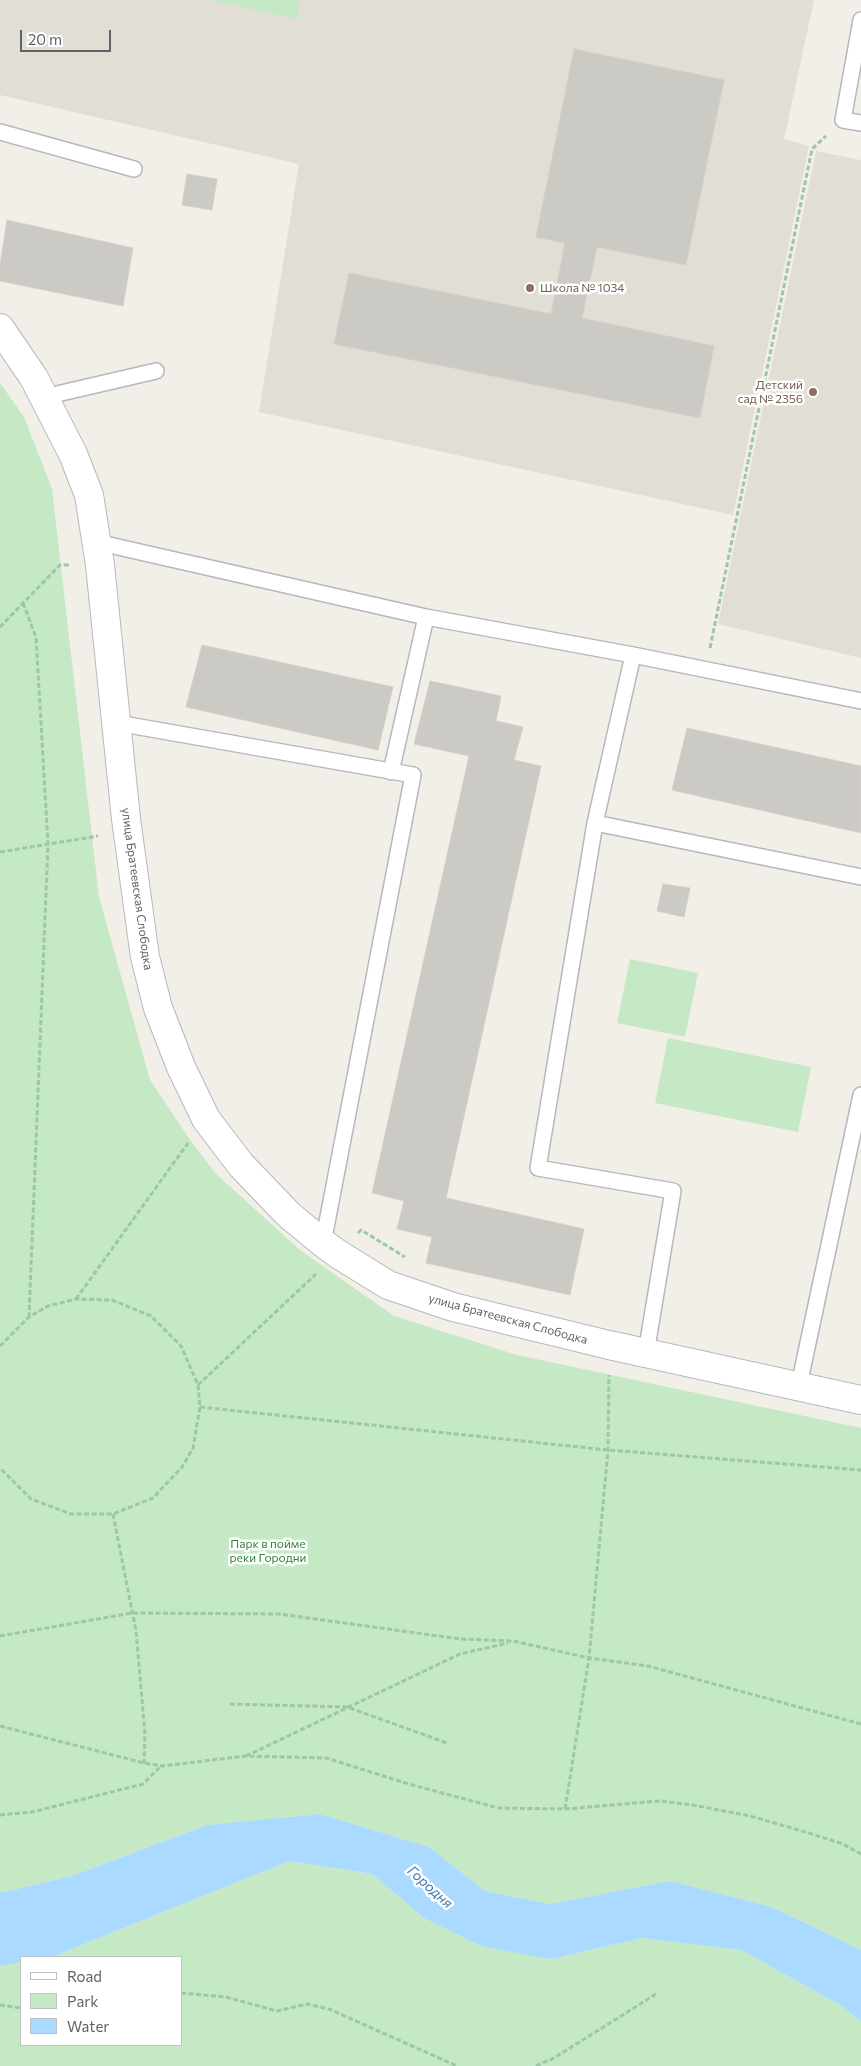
<!DOCTYPE html>
<html>
<head>
<meta charset="utf-8">
<style>
	body { margin:0 }
	#map { position:relative; width:861px; height:2066px; overflow:hidden; background:#f1efe8; font-family:Commissioner,sans-serif }
	canvas { display:block }
	.legend { position:absolute; left:20px; top:1956px; width:162px; height:90px; box-sizing:border-box; background:#fff; border:1px solid #bfc1c3; margin:0; padding:6px 9px; list-style:none; font-size:15px; color:#5f6368 }
	.legend li { display:flex; align-items:center; gap:10px; height:25px }
	.legend b { width:25px; border:1px solid #bfc1c3 }
	.scale { position:absolute; left:20px; top:30px; width:91px; height:22px; box-sizing:border-box; border:2px solid #5f6368; border-top:0; padding-left:6px; font-size:15px; line-height:18px; white-space:nowrap; color:#5f6368; -webkit-text-stroke:4px #fff; paint-order:stroke }
</style>
</head>
<body>
<div id="map">
<canvas width="861" height="2066"></canvas>
<ul class="legend">
<li><b style="height:6px;background:#fff"></b>Road</li>
<li><b style="height:14px;background:#c5e8c5"></b>Park</li>
<li><b style="height:14px;background:#aadaff"></b>Water</li>
</ul>
<div class="scale">20 m</div>
</div>
<script>
const ctx = document.querySelector('canvas').getContext('2d');
ctx.lineJoin = 'round';
function fill(path, color) {
  ctx.fillStyle = color;
  ctx.fill(path, 'evenodd');
}
function poly(rows) {
  const path = new Path2D();
  for (const r of rows) {
    path.moveTo(r[0], r[1]);
    for (let i = 2; i < r.length; i += 2) path.lineTo(r[i], r[i + 1]);
  }
  return path;
}
function trace(path, color, width, dash) {
  ctx.strokeStyle = color;
  ctx.lineWidth = width;
  ctx.lineCap = dash ? 'butt' : 'round';
  ctx.setLineDash(dash || []);
  ctx.stroke(path);
}
function label(font, color, halo, rows, align = 'center') {
  ctx.font = font + ' Commissioner,sans-serif';
  ctx.lineWidth = 5;
  ctx.setLineDash([]);
  ctx.textBaseline = 'middle';
  ctx.strokeStyle = halo;
  ctx.fillStyle = color;
  for (const [text, x, y, turn = 0] of rows) {
    ctx.save();
    ctx.translate(x, y);
    ctx.rotate((+turn || 0) * Math.PI / 180);
    ctx.textAlign = isNaN(turn) ? turn : align;
    if (halo) ctx.strokeText(text, 0, 0);
    ctx.fillText(text, 0, 0);
    ctx.restore();
  }
}
fill(poly([
	[0,0,814,0,784,139,809,146,733,515,259,412,299,164,0,95],
	[816,151,861,160,861,658,718,624]
]), '#e1ded6');
fill(poly([
	[210,0,300,0,296,19],
	[0,383,24,417,52,489,99,897,150,1080,188,1137,215,1173,300,1250,394,1316,517,1355,861,1428,861,1950,772,1907,670,1881,549,1904,485,1891,429,1847,320,1814,207,1825,72,1876,0,1893],
	[630,959,698,973,685,1037,617,1023],
	[668,1038,811,1067,798,1132,655,1103],
	[289,1861,372,1874,424,1918,552,1959,641,1938,741,1950,842,2006,861,2022,861,2066,0,2066,0,1966,21,1962,21,2045,181,2045,181,1957,52,1957]
]), '#c5e8c5');
fill(poly([
	[320,1814,429,1847,485,1891,549,1904,670,1881,772,1907,861,1950,861,2022,842,2006,741,1950,641,1938,552,1959,484,1947,424,1918,372,1874,289,1861,52,1957,21,1957,21,1962,0,1966,0,1893,72,1876,207,1825]
]), '#aadaff');
const building = poly([
	[574,49,724,80,686,265,597,247,582,318,714,346,700,418,334,344,349,273,551,314,565,243,536,237,574,49],
	[187,174,217,179,212,210,182,205,187,174],
	[7,220,133,248,123,306,0,281,0,265,7,220],
	[202,645,393,687,378,750,186,707,202,645],
	[430,681,501,696,496,721,523,727,514,760,541,766,446,1198,584,1229,570,1295,426,1263,432,1237,397,1229,404,1201,372,1193,469,756,414,744,430,681],
	[687,728,861,766,861,833,672,790,687,728],
	[663,884,690,888,684,917,657,911,663,884]
]);
fill(building, '#cccac5');
trace(building, '#d6d1c6', 1);
const lane = poly([
	[861,20,843,120,861,123],
	[0,132,134,169],
	[44,397,156,371],
	[96,542,426,617,633,655,861,701],
	[633,655,595,823,538,1168,673,1191,646,1353],
	[117,723,413,775,323,1243],
	[391,772,426,617],
	[595,823,861,877],
	[799,1385,861,1095]
]);
const street = poly([
	[0,328,34,378,73,454,89,495,100,565,126,819,145,957,158,1008,181,1067,206,1119,241,1165,289,1215,323,1243,338,1254,388,1285,453,1307,609,1345,861,1400]
]);
trace(lane, '#b5b8bc', 18);
trace(street, '#b5b8bc', 30);
trace(poly([
	[23,603,36,637,48,844,29,1317],
	[0,627,60,565,71,565],
	[710,648,812,149,826,136],
	[0,852,98,836],
	[358,1233,361,1230,405,1257],
	[76,1299,188,1143],
	[0,1346,29,1317,48,1306,76,1299,112,1300,151,1316,181,1346,198,1385,200,1407,193,1448,182,1467,153,1498,113,1514,71,1514,31,1499,0,1468],
	[198,1385,316,1274],
	[200,1407,608,1450,861,1470],
	[113,1514,136,1631,145,1734,144,1763],
	[0,1636,132,1613,279,1614,460,1639,513,1641,589,1658,648,1666,861,1724],
	[230,1704,347,1707,447,1743],
	[0,1726,144,1763,162,1766,245,1756,326,1758,409,1784,498,1808,565,1809,659,1801,693,1805,750,1816,809,1833,843,1844,861,1854],
	[246,1756,460,1654,508,1643],
	[565,1809,589,1658,608,1450,609,1375],
	[0,1815,32,1812,143,1784,161,1766],
	[181,1993,226,1997,277,2011,307,2004,329,2009,457,2066],
	[0,2005,21,2008],
	[536,2066,554,2058,656,1994]
]), '#9cc7a9', 3, [5, 2.5]);
trace(lane, '#fff', 15);
trace(street, '#fff', 28);
for (const [x, y, r, color] of [
	[530,288,5,"#8d6e63"],
	[813,392,5,"#8d6e63"]
]) {
  const dot = new Path2D();
  dot.arc(x, y, r, 0, 2 * Math.PI);
  ctx.fillStyle = color;
  ctx.fill(dot);
  trace(dot, '#fff', 2);
}
label('12px', '#785e54', '#fff', [
	["Школа № 1034",540,288],
	["Детский",803,385,"right"],
	["сад № 2356",803,399,"right"]
], 'left');
label('12px', '#5f6368', '#fff', [
	["улица Братеевская Слободка",137,889,82],
	["улица Братеевская Слободка",508,1319,15]
]);
label('12px', '#348238', '#fff', [
	["Парк в пойме",268,1544],
	["реки Городни",268,1558]
]);
label('italic 14px', '#4174aa', '#fff', [
	["Городня",430,1887,42]
]);
</script>
</body>
</html>
